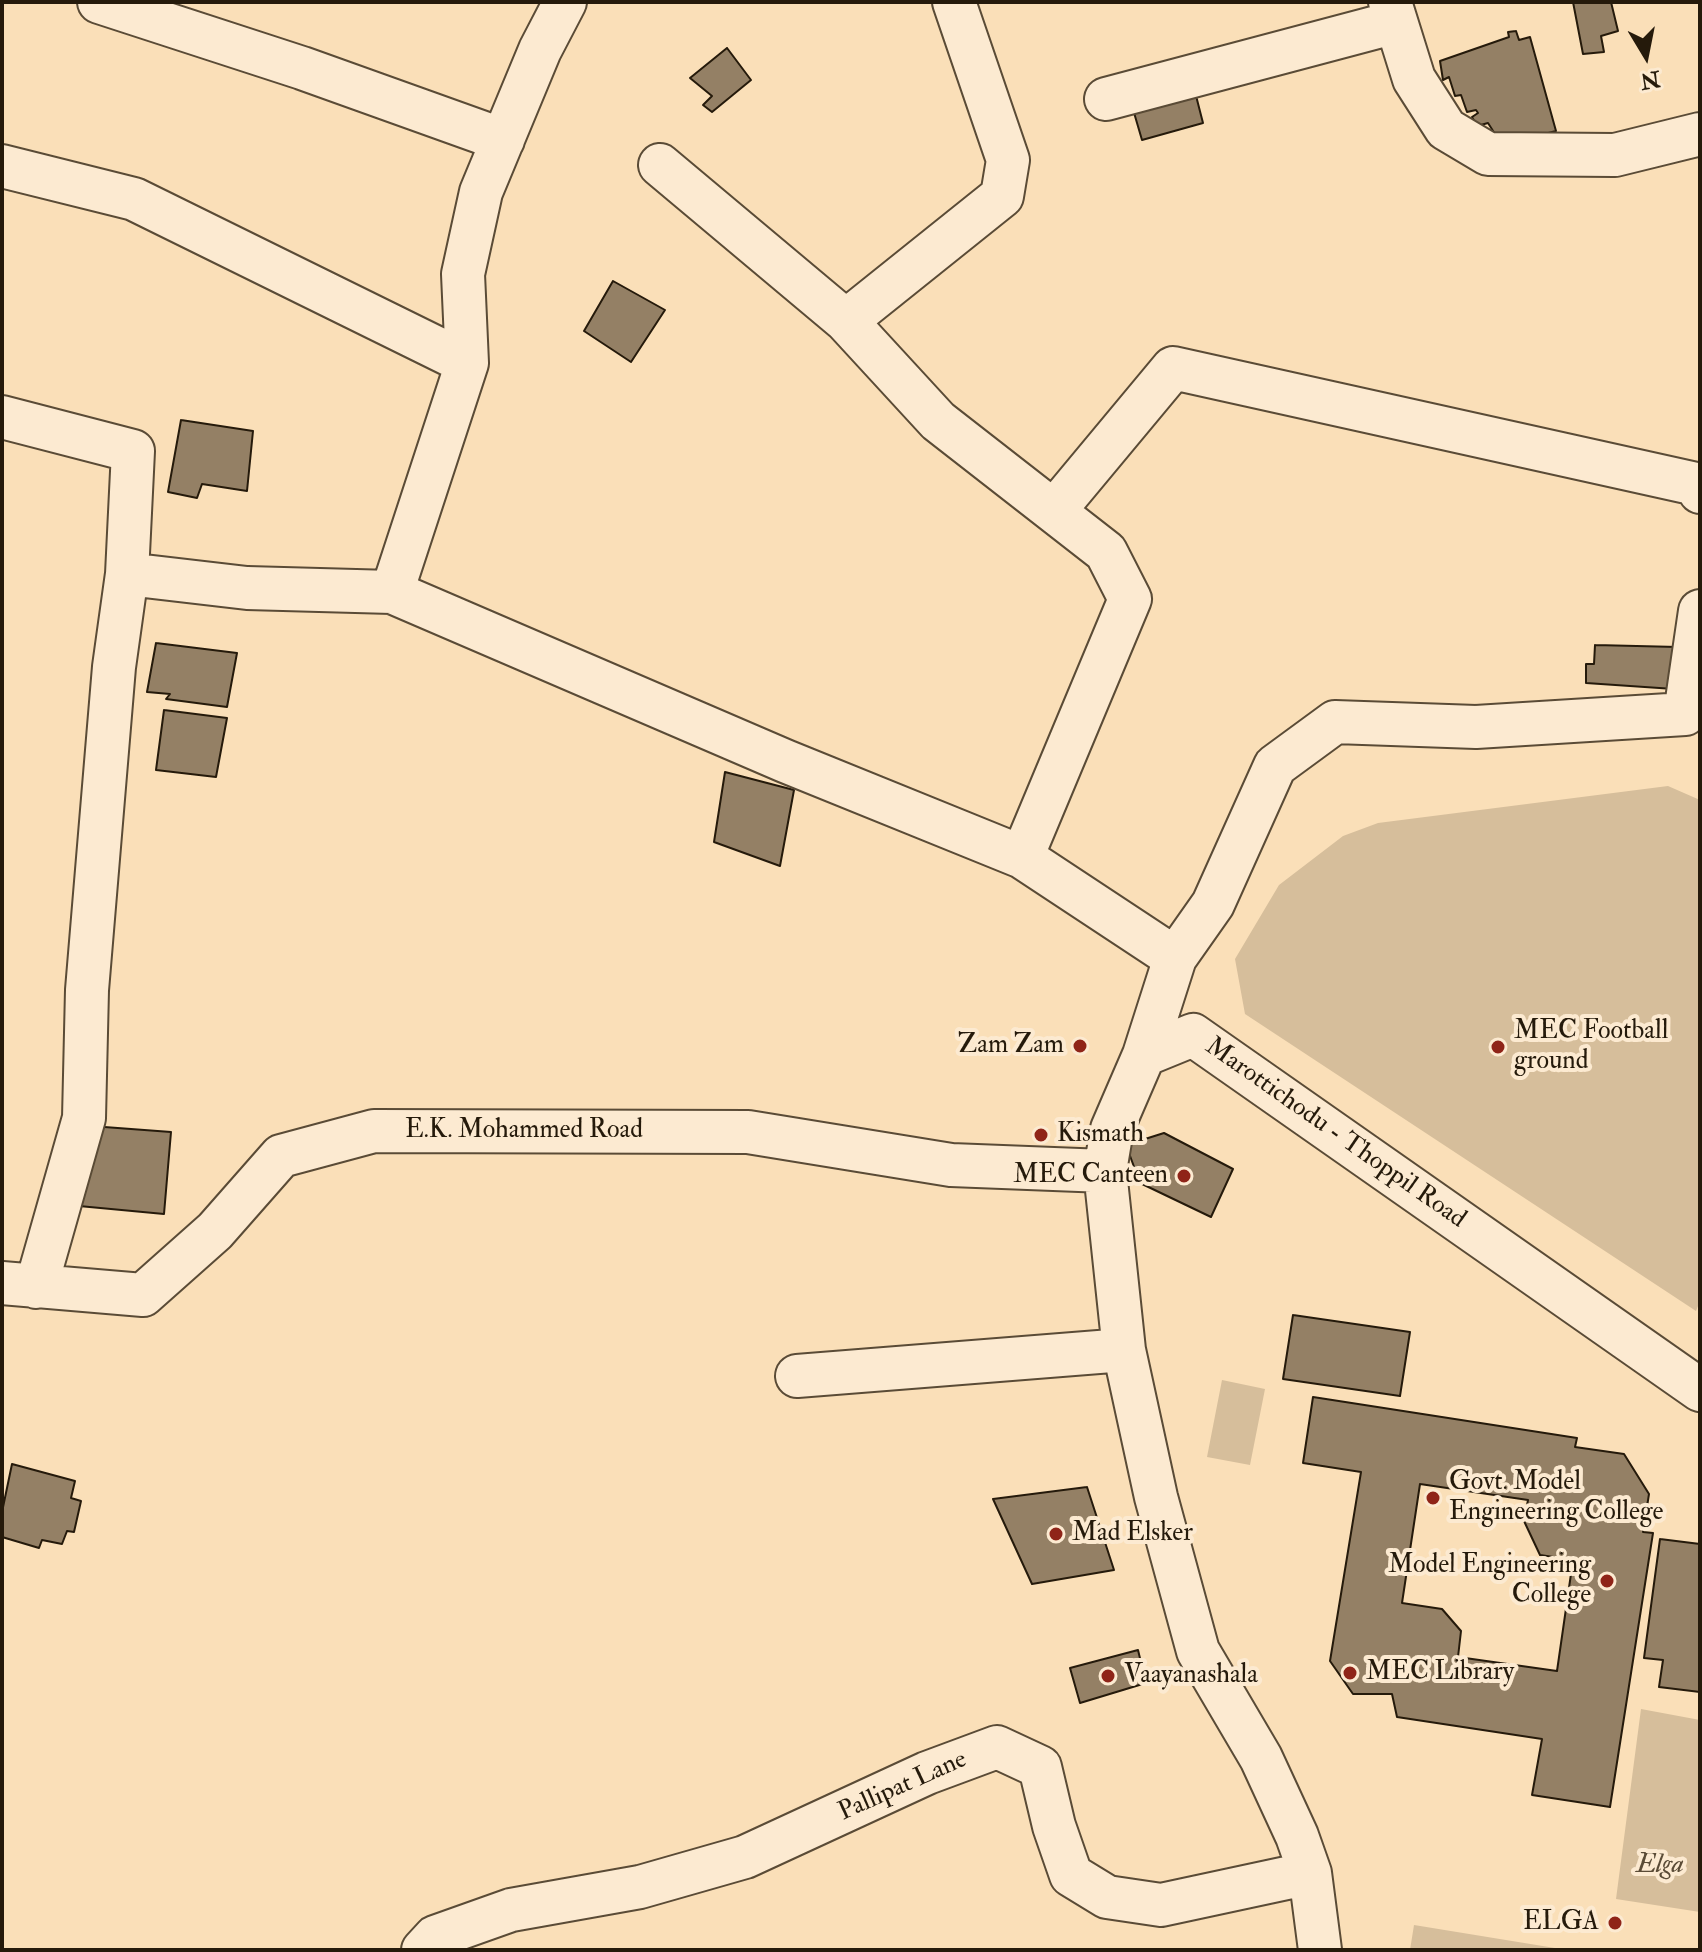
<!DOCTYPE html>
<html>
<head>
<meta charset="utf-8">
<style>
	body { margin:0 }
	#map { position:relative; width:1702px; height:1952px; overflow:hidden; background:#fadfb8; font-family:"IM FELL Double Pica",serif }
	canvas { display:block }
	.frame { position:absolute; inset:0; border:4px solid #251a0b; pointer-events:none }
	.north { position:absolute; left:1606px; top:16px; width:80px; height:80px; -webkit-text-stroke:6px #fcead1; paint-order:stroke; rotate:170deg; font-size:22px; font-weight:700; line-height:32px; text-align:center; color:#251a0b }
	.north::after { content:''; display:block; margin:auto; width:28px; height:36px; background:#251a0b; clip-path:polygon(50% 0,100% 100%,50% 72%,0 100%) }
</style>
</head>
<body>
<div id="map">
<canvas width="1702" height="1952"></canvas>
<div class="frame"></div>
<div class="north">N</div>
</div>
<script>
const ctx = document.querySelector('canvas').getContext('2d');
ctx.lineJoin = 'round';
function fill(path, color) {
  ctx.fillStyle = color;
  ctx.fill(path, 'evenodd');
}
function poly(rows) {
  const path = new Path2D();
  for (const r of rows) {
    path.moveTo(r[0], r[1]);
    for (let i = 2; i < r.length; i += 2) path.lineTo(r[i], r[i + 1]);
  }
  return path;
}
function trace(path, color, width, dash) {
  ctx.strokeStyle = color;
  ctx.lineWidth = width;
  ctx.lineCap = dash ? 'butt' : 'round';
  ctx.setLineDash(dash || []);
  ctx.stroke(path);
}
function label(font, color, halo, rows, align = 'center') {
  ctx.font = font + ' "IM FELL Double Pica",serif';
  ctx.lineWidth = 8;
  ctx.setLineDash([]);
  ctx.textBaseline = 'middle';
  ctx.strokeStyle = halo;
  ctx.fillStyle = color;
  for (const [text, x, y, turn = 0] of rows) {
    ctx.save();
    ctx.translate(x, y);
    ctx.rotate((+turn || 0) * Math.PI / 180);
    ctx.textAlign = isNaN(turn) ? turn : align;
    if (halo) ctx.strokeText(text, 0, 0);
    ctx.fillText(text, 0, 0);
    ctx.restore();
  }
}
fill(poly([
	[1668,786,1700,800,1700,1301,1696,1311,1245,1014,1235,959,1279,885,1343,836,1378,823],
	[1222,1380,1265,1389,1250,1465,1207,1457],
	[1641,1709,1700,1720,1700,1912,1616,1899],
	[1414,1925,1561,1949,1410,1950]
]), '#d6be9b');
const building = poly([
	[1573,2,1611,2,1618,31,1601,36,1604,52,1583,54,1573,2],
	[1516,31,1519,40,1530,37,1556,131,1502,145,1488,123,1477,126,1472,117,1478,113,1476,110,1467,112,1461,95,1455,96,1449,77,1443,80,1440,61,1509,37,1508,32,1516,31],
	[727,48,751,80,712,112,703,105,712,96,690,78,727,48],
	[1193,84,1203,123,1142,140,1130,99,1193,84],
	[613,281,665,310,631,362,584,331,613,281],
	[181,420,253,431,247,491,202,484,197,498,168,492,181,420],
	[156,643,237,653,227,707,166,699,170,694,147,692,156,643],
	[1595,645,1678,647,1674,689,1586,683,1586,664,1594,664,1595,645],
	[164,710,227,718,216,777,156,770,164,710],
	[725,772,794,790,780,866,714,842,725,772],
	[91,1126,171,1132,164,1214,79,1206,91,1126],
	[1164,1133,1233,1169,1211,1217,1140,1183,1126,1145,1164,1133],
	[1293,1315,1410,1332,1400,1396,1283,1379,1293,1315],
	[1313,1397,1577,1438,1575,1447,1624,1454,1649,1494,1643,1532,1653,1533,1610,1807,1532,1795,1542,1739,1397,1717,1392,1694,1353,1694,1330,1661,1361,1472,1303,1463,1313,1397],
	[1420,1484,1528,1500,1524,1521,1540,1555,1573,1560,1557,1671,1458,1657,1461,1631,1442,1609,1402,1603,1420,1484],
	[12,1464,75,1481,71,1498,81,1501,74,1532,67,1531,62,1544,42,1540,39,1548,2,1537,2,1512,12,1464],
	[1087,1487,1114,1570,1032,1584,993,1499,1087,1487],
	[1660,1539,1700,1544,1700,1692,1659,1687,1663,1660,1644,1658,1660,1539],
	[1138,1650,1146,1683,1080,1703,1070,1668,1138,1650]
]);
fill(building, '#948065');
trace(building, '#251a0b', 2);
const street = poly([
	[99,2,302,68,503,140],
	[1390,2,1414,79,1446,129,1488,154,1615,155,1700,134],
	[1106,99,1396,22],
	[660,165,846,321,938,421,1106,552,1130,599,1022,857],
	[2,166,134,199,467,363],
	[846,321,1002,196,1008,160,954,2],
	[2,417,133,451,127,574,114,667,87,990,84,1118,36,1287],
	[1054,511,1173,368,1696,484,1700,492],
	[127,574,247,588,392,592,785,761,1022,857,1175,958],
	[392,592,467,363,463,274,481,192,540,50,565,2],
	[1144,1055,1175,958,1213,904,1275,766,1335,722,1476,727,1685,714,1700,611],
	[2,1283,143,1295,215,1231,281,1156,374,1131,748,1132,951,1165,1105,1171],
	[797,1376,1124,1350],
	[423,1950,435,1937,511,1910,640,1887,745,1857,927,1773,997,1747,1040,1767,1054,1826,1071,1875,1107,1897,1161,1905,1310,1873],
	[1320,1950,1310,1873,1297,1836,1261,1758,1198,1651,1156,1497,1124,1350,1105,1171,1112,1129,1144,1055,1193,1035,1700,1390]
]);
trace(street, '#5a4b36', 46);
trace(street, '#fcead1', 42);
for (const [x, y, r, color] of [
	[1080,1046,8,"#8f2418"],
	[1498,1047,8,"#8f2418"],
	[1041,1135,8,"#8f2418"],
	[1184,1176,8,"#8f2418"],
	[1433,1498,8,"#8f2418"],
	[1056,1534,8,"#8f2418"],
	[1607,1581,8,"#8f2418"],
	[1350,1673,8,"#8f2418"],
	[1108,1676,8,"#8f2418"],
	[1615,1923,8,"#8f2418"]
]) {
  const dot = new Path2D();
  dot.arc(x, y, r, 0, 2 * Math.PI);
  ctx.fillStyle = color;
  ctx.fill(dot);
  trace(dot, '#fcead1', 3);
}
label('26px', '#251a0b', '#fcead1', [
	["MEC Football",1514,1032],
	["ground",1514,1062],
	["Zam Zam",1064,1046,"right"],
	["Kismath",1057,1135],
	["MEC Canteen",1168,1176,"right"],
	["Govt. Model",1449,1483],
	["Engineering College",1449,1513],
	["Mad Elsker",1072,1534],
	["Model Engineering",1591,1566,"right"],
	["College",1591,1596,"right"],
	["MEC Library",1366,1673],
	["Vaayanashala",1124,1676],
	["ELGA",1599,1923,"right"]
], 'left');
label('26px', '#251a0b', '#fcead1', [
	["E.K. Mohammed Road",524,1131],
	["Marottichodu - Thoppil Road",1335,1134,35],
	["Pallipat Lane",903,1787,-24]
]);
label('italic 26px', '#5a4b36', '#fcead1', [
	["Elga",1660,1866]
]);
</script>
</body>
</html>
